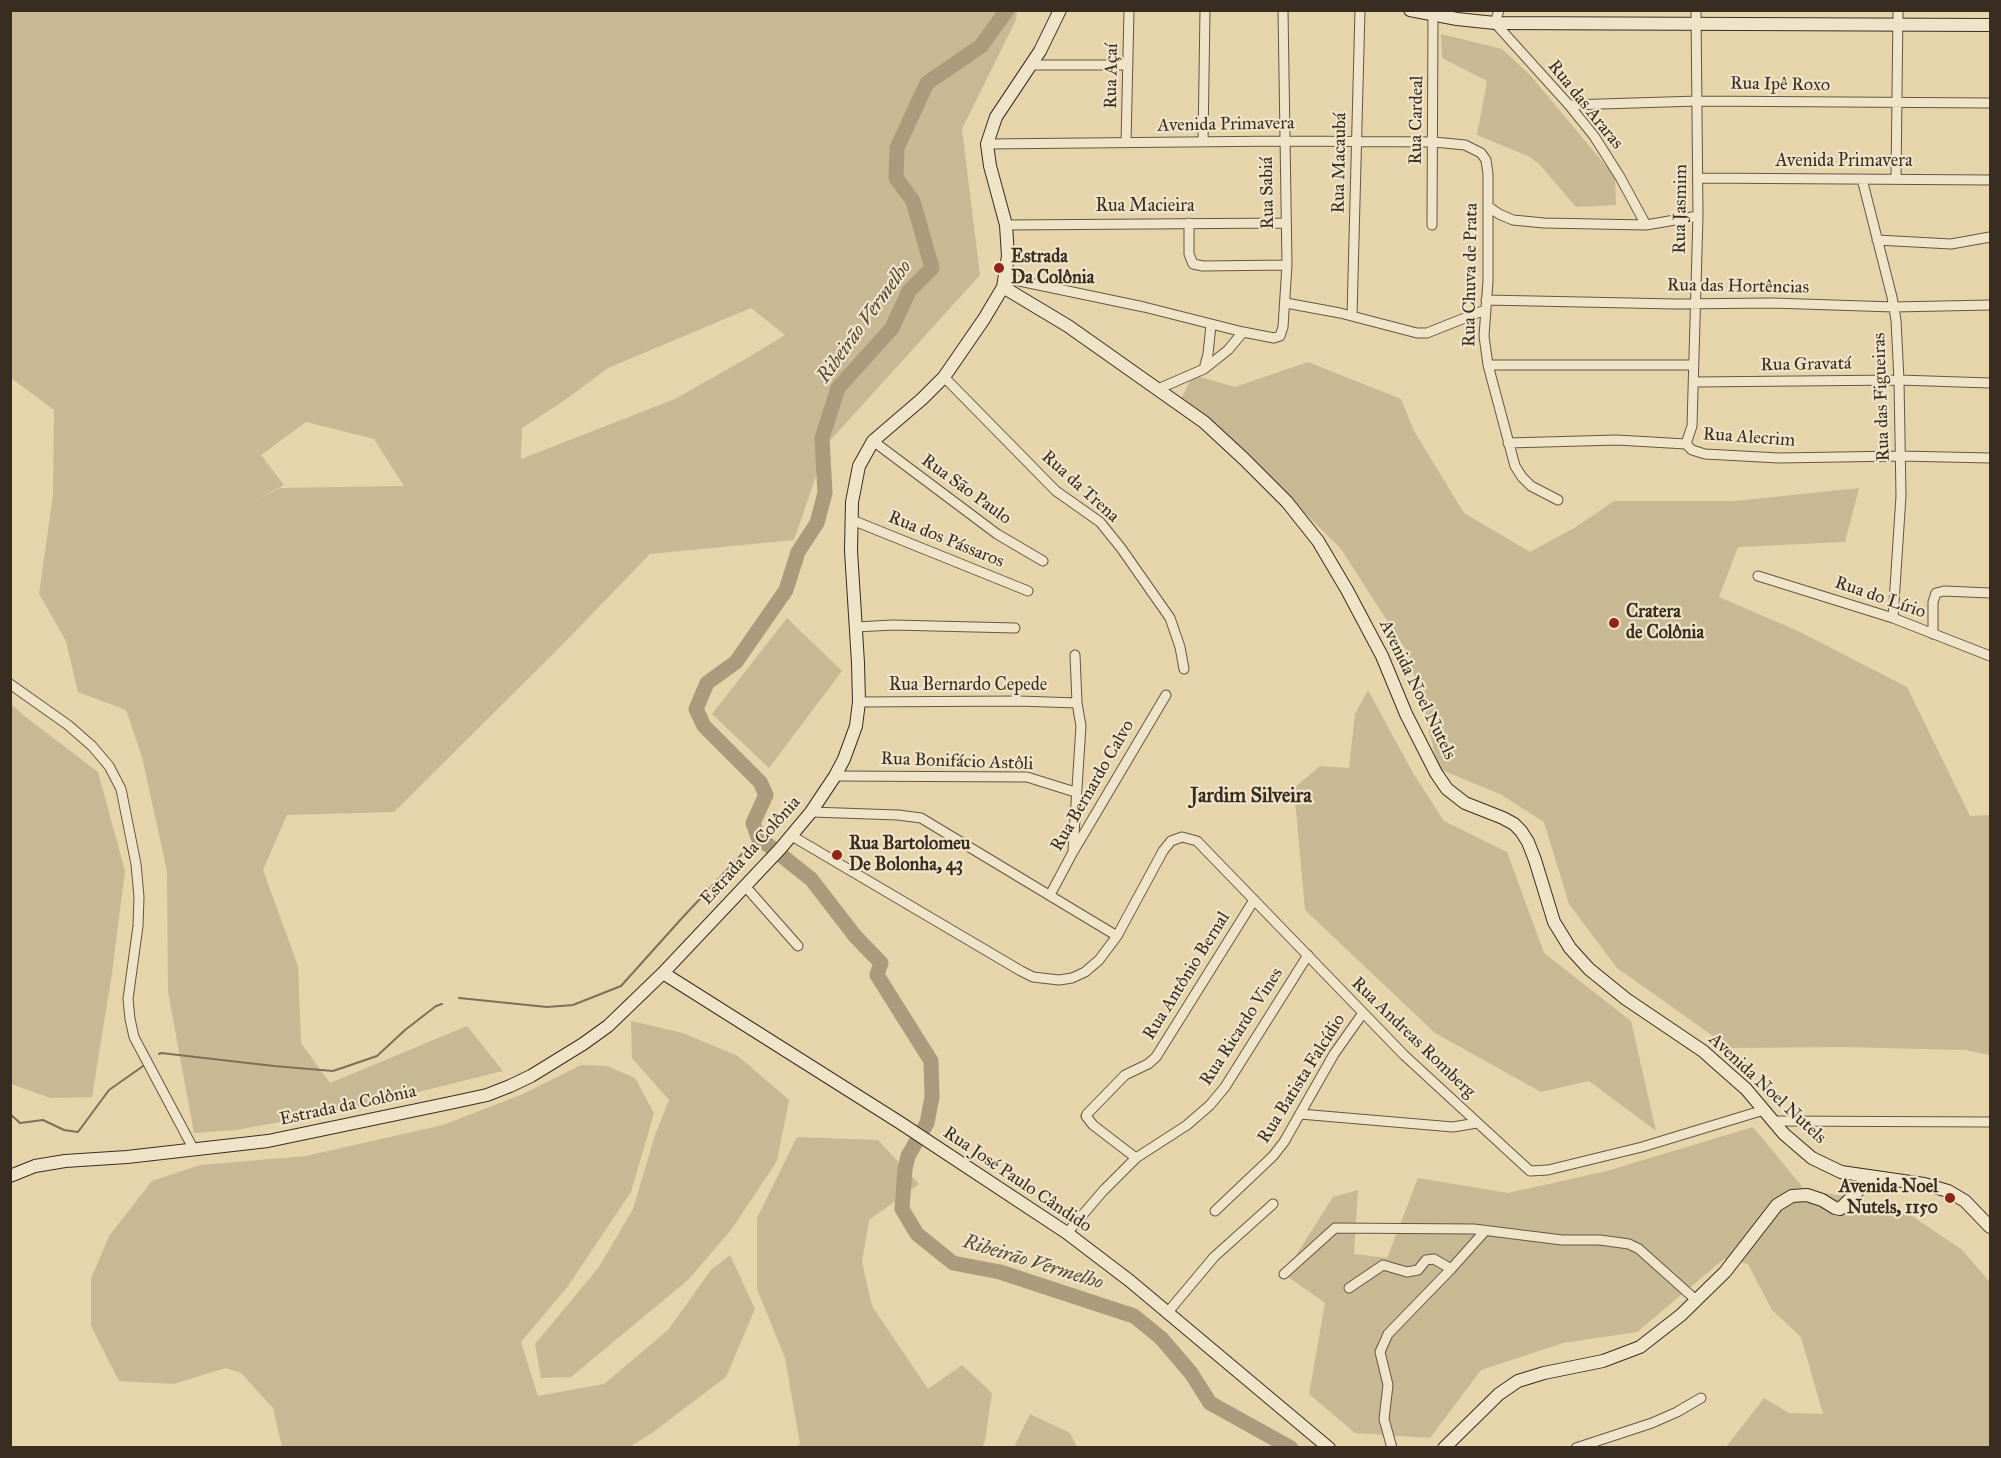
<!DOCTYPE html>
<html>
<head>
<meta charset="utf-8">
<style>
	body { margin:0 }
	#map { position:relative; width:2001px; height:1458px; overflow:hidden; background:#e6d4ab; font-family:"IM FELL Great Primer",serif }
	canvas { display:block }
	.frame { position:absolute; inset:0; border:12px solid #392d22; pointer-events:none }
</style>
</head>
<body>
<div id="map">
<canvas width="2001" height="1458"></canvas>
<div class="frame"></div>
</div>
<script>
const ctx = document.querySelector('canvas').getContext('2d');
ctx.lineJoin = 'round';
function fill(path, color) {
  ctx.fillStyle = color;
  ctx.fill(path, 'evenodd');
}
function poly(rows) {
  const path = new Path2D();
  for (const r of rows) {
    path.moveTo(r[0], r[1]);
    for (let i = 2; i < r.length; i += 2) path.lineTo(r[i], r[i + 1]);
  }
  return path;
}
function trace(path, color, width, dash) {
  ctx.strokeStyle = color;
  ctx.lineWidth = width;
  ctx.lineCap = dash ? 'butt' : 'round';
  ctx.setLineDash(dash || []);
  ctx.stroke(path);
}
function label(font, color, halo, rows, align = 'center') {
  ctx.font = font + ' "IM FELL Great Primer",serif';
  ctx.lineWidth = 4.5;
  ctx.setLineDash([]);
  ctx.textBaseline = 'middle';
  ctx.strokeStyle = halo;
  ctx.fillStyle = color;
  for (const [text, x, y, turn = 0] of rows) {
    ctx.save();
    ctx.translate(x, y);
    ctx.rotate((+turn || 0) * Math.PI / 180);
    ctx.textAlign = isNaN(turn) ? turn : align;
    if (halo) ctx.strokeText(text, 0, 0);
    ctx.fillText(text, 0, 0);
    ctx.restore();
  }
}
fill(poly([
	[11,10,1017,11,1016,20,962,129,980,275,827,444,794,540,650,554,560,647,394,812,287,815,263,870,298,966,301,1043,330,1083,467,1026,503,1071,347,1110,236,1130,194,1133,168,992,167,871,142,757,126,710,78,692,66,641,39,594,53,495,54,410,11,378],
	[751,308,785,335,749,357,675,399,521,459,522,428,565,400,608,368],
	[306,422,374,439,404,486,280,488,252,502,284,485,261,455],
	[1441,34,1502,49,1531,76,1615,177,1616,205,1576,207,1540,165,1530,157,1477,135,1487,81,1442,58],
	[1308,362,1401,399,1414,431,1464,513,1530,552,1576,527,1614,501,1735,501,1859,488,1845,542,1738,547,1719,597,1798,631,1907,687,1970,816,1990,815,1990,1055,1965,1050,1844,1047,1730,1048,1617,968,1569,904,1544,822,1500,794,1439,769,1408,653,1341,549,1292,500,1180,401,1193,375,1235,387],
	[787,618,842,671,769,768,712,714],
	[1368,690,1413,773,1444,821,1507,852,1544,953,1631,1021,1656,1131,1589,1081,1541,1092,1435,1033,1305,910,1294,788,1320,766,1349,768,1355,714],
	[10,703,23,715,98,772,125,871,112,973,92,1097,50,1098,11,1084],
	[631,1021,683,1033,738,1056,789,1100,777,1161,731,1230,688,1280,571,1377,541,1378,535,1344,599,1267,633,1209,655,1135,669,1100,632,1058],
	[581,1065,607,1066,635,1078,654,1113,631,1192,568,1286,521,1342,538,1396,604,1384,668,1330,711,1270,730,1255,755,1309,726,1377,652,1433,628,1448,282,1447,273,1408,241,1373,226,1368,173,1384,119,1381,91,1326,91,1279,109,1236,152,1181,200,1165,306,1156,443,1125,523,1094],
	[1753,1127,1805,1190,1851,1197,1912,1216,1961,1249,1990,1282,1990,1447,1726,1447,1764,1398,1789,1413,1823,1414,1801,1337,1772,1310,1748,1264,1724,1259,1637,1332,1563,1343,1481,1370,1430,1438,1355,1433,1309,1394,1325,1303,1284,1274,1333,1197,1358,1190,1354,1254,1387,1258,1418,1178,1508,1193,1607,1171],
	[797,1137,878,1140,919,1184,869,1220,862,1262,872,1306,928,1389,962,1365,992,1393,985,1441,982,1447,797,1447,800,1444,785,1358,757,1289,757,1218],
	[1030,1414,1070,1433,1077,1447,1014,1447]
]), '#c9b894');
trace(poly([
	[459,998,547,1007,573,1005,621,986,682,918,758,837],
	[159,1054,161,1053,274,1066,333,1071,377,1056,405,1030,436,1006,442,1004],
	[10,1114,20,1123,43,1120,64,1130,78,1132,109,1090,146,1064]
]), '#7d6f58', 2);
trace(poly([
	[1007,10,981,46,927,83,897,148,896,178,913,201,932,268,909,291,892,328,838,388,822,438,825,493,817,523,798,552,786,590,736,662,707,683,696,709,704,726,760,782,766,795,753,823,758,837,811,879,855,936,881,963,877,975,931,1061,932,1097,927,1123,908,1156,905,1169,902,1209,917,1234,953,1263,1000,1272,1134,1316,1161,1338,1191,1373,1210,1403,1291,1448]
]), '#ab9b7c', 15);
const street = poly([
	[1499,10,1495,23,1569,105,1594,136,1620,177,1646,225],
	[1031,65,1128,65],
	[1569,105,1698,101,1990,103],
	[1203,142,1205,10],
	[1126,143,1129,10],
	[987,144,1284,141,1434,142,1465,145,1481,153,1486,160,1488,174,1488,281,1484,336,1488,365,1515,466,1522,477,1531,486,1558,500],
	[1698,178,1990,180],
	[1862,179,1892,297,1896,320,1899,380,1901,496,1893,618],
	[1896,179,1898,10],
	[1489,207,1499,214,1513,220,1544,223,1646,225,1698,216],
	[1189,223,1189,254,1193,264,1203,266,1287,265],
	[1006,225,1285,223],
	[1432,225,1433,15],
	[1877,240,1951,244,1990,237],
	[1005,278,1144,307,1243,332,1274,338,1280,336,1283,327,1287,265,1283,10],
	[1486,300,1676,304,1772,303,1894,307,1990,305],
	[1286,303,1340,313,1417,333,1427,333,1485,310],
	[1352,316,1360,10],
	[1488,365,1693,365],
	[1204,369,1208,354,1211,325],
	[944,377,1056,491,1100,522,1121,548,1170,618,1180,647,1184,669],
	[1694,382,1899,380,1990,383],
	[1158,389,1204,369,1228,350,1243,332],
	[873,441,997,534,1043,561],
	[1508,443,1617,440,1686,444,1692,450,1705,454,1779,458,1900,456,1990,458],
	[1686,444,1692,426,1698,216,1696,10],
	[852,520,1028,591],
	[1758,576,1893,618,1990,656],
	[856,627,893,625,1015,628],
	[1933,634,1933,602,1936,593,1944,591,1990,593],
	[10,684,68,725,92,746,109,766,121,789,136,864,139,897,138,926,128,999,130,1019,134,1037,194,1150],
	[859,702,1019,701,1077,703],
	[835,776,1027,777,1075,792],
	[811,812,898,815,921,818,1117,936],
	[792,836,1021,971,1033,977,1059,980,1072,978,1085,972,1099,960,1117,936,1163,851,1171,841,1182,837,1197,841,1404,1055,1530,1171,1548,1170,1642,1147,1764,1110],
	[1073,850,1081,726,1077,703,1075,655],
	[745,886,798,946],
	[1050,895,1073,852,1166,695],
	[1300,1114,1453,1127,1477,1123],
	[1773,1121,1990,1122],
	[1136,1158,1093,1125,1086,1116,1087,1114,1125,1075,1148,1064,1156,1057,1254,900],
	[1215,1211,1273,1156,1284,1142,1334,1054,1363,1013],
	[1067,1233,1103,1191,1136,1158,1187,1125,1210,1105,1225,1087,1308,955],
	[1451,1269,1485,1231],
	[1284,1274,1335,1228,1474,1229,1562,1240,1600,1240,1629,1244,1639,1249,1696,1300],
	[1349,1288,1383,1265,1407,1272,1418,1270,1426,1260,1434,1259,1451,1269,1388,1334,1380,1352,1388,1385,1384,1419,1392,1448],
	[1168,1312,1214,1257,1273,1204],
	[1576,1448,1652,1423,1677,1412,1701,1398]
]);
const secondary = poly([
	[1410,10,1457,19,1495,23,1990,25],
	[1003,287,1068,326,1204,422,1244,459,1287,502,1318,541,1347,590,1382,656,1406,714,1436,773,1447,789,1465,803,1503,818,1514,824,1521,831,1528,842,1535,860,1554,922,1570,948,1589,969,1626,999,1703,1051,1721,1067,1746,1089,1784,1134,1812,1158,1841,1172,1924,1184,1948,1191,1965,1201,1990,1227],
	[663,973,899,1122,1067,1233,1130,1281,1329,1448],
	[10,1176,35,1166,65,1161,127,1157,268,1141,450,1103,487,1095,510,1086,531,1076,583,1044,608,1026,663,973,780,849,811,812,835,776,844,759,856,726,859,702,858,663,851,551,852,502,859,466,873,441,922,399,944,377,984,319,1003,287,1008,256,1006,225,990,166,987,144,996,117,1040,51,1060,10],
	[1444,1448,1499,1394,1518,1381,1544,1373,1603,1361,1640,1347,1681,1315,1725,1272,1777,1205,1792,1196,1807,1195,1822,1200,1835,1208,1840,1209,1857,1192,1867,1176]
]);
trace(street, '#645744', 11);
trace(secondary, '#392d22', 14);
trace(street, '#efe3c8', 9);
trace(secondary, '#efe3c8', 12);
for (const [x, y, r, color] of [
	[999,268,6,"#8f2418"],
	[1614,623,6,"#8f2418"],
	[837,855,6,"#8f2418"],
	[1950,1198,6,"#8f2418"]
]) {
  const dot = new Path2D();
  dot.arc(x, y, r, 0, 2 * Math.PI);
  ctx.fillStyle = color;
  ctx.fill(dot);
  trace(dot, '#efe3c8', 2);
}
label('18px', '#392d22', '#efe3c8', [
	["Rua Açaí",1112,76,-89],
	["Rua Ipê Roxo",1780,85,1],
	["Rua das Araras",1585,105,51],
	["Rua Cardeal",1417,120,-89],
	["Avenida Primavera",1226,125,-1],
	["Avenida Primavera",1844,162],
	["Rua Macaubá",1340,163,-89],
	["Rua Sabiá",1268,193,-91],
	["Rua Macieira",1145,207],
	["Rua Jasmim",1681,209,-89],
	["Rua Chuva de Prata",1471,275,-89],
	["Rua das Hortências",1738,287,1],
	["Rua Gravatá",1806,365,-1],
	["Rua das Figueiras",1882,397,-92],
	["Rua Alecrim",1749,438,4],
	["Rua da Trena",1080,487,42],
	["Rua São Paulo",966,490,36],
	["Rua dos Pássaros",946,540,22],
	["Rua do Lírio",1880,598,19],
	["Rua Bernardo Cepede",968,686],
	["Avenida Noel Nutels",1417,690,64],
	["Rua Bonifácio Astôli",957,762,2],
	["Rua Bernardo Calvo",1093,786,-60],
	["Estrada da Colônia",751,851,-48],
	["Rua Antônio Bernal",1187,976,-58],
	["Rua Ricardo Vines",1242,1027,-57],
	["Rua Andreas Romberg",1413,1038,44],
	["Rua Batista Falcídio",1302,1079,-58],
	["Avenida Noel Nutels",1767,1089,43],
	["Estrada da Colônia",348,1106,-12],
	["Rua José Paulo Cândido",1017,1180,34]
]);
label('bold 18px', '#392d22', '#efe3c8', [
	["Estrada",1011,258],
	["Da Colônia",1011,279],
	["Cratera",1626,613],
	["de Colônia",1626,634],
	["Rua Bartolomeu",849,845],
	["De Bolonha, 43",849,866],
	["Avenida Noel",1938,1188,"right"],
	["Nutels, 1150",1938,1209,"right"]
], 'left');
label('italic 20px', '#564838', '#efe3c8', [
	["Ribeirão Vermelho",865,322,-54],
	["Ribeirão Vermelho",1033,1263,17]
]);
label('bold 20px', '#392d22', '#efe3c8', [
	["Jardim Silveira",1251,797]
]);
</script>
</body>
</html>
